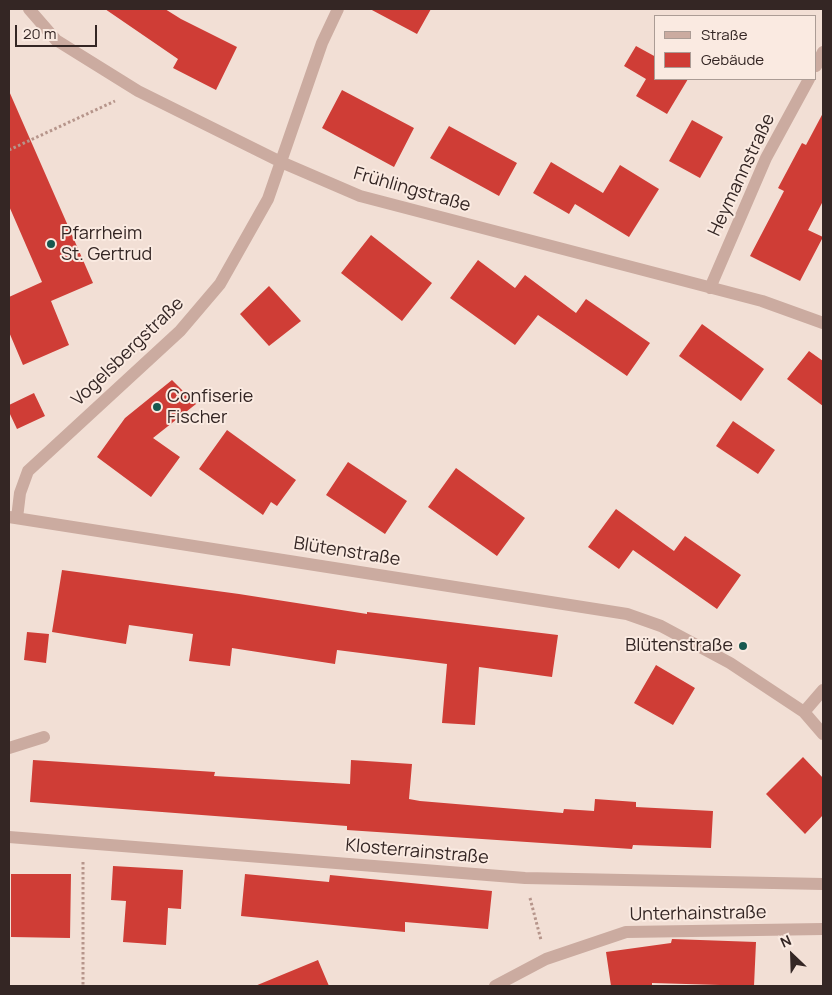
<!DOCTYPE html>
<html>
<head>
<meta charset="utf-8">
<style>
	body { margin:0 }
	#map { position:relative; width:832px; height:995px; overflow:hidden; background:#f2dfd5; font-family:Manrope,sans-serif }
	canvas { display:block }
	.frame { position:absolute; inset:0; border:10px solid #342624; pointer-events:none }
	.legend { position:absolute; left:654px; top:15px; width:162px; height:65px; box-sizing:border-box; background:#faeae1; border:1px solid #ab9c95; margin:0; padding:6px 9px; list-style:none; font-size:15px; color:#342624 }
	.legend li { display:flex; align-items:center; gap:10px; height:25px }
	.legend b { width:25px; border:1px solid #ab9c95 }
	.north { position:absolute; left:767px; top:930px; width:50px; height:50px; -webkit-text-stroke:4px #faeae1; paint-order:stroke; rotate:336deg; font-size:14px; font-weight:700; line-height:20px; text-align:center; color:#342624 }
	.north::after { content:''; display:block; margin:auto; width:18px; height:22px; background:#342624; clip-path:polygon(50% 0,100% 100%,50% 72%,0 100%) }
	.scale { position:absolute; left:15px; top:25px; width:82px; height:22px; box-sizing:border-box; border:2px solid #342624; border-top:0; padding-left:6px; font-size:15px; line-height:18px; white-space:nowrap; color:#342624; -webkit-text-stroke:4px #faeae1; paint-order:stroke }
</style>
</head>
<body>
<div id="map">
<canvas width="832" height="995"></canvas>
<div class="frame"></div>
<ul class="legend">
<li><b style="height:6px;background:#cbaba0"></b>Straße</li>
<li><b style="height:14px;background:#cf3d36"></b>Gebäude</li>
</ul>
<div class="north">N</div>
<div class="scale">20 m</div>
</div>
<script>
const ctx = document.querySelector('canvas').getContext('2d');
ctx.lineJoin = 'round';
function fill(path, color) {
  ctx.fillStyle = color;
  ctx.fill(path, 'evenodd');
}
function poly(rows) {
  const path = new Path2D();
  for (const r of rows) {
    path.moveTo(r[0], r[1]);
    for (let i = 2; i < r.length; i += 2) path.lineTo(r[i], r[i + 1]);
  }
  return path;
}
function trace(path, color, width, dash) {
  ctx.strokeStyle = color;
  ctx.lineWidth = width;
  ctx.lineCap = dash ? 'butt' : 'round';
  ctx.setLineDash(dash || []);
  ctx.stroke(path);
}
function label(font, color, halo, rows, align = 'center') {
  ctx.font = font + ' Manrope,sans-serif';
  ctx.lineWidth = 4;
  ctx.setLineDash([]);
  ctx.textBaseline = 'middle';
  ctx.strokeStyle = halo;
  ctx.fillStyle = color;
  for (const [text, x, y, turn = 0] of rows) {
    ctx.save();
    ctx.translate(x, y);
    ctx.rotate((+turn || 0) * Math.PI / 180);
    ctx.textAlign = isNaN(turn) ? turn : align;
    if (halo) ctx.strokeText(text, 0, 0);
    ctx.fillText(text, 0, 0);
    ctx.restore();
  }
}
fill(poly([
	[105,9,165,9,181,19,237,47,216,90,173,68,178,59],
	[370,9,431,9,417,34],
	[636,46,656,57,656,79,688,79,667,114,636,96,646,79,624,66],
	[342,90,414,128,394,167,322,128],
	[9,91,93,283,51,301,69,345,23,365,9,332,9,297,42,282,9,206],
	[823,113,823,201,808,230,823,237,800,281,750,256,784,191,778,188,802,143,806,145],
	[692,120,723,137,700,178,669,161],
	[449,126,517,163,499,196,430,158],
	[551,162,603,193,620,165,659,189,629,237,575,204,569,214,533,193],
	[371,235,432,283,402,321,341,273],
	[478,260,515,288,525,275,576,313,586,299,650,343,627,376,538,315,515,345,450,298],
	[269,286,301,321,269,346,240,314],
	[702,324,764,369,741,401,679,356],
	[809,351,823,361,823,406,787,379],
	[172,380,196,404,153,438,180,457,151,497,97,457,125,418],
	[34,393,45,416,17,429,9,412,9,405],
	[733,421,775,450,758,474,716,446],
	[227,430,296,480,277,506,271,502,263,515,199,469],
	[348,462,407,501,385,534,326,495],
	[456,468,525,518,497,556,428,507],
	[616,509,674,551,685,536,741,575,717,609,633,550,619,569,588,547],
	[62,570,239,594,367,614,367,612,558,635,552,677,479,667,475,725,442,723,447,664,337,650,335,664,232,648,230,666,189,661,193,634,129,625,126,644,52,632],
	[27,632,49,634,46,663,24,660],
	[656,665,695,688,673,725,634,703],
	[803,757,823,778,823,815,805,834,766,794],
	[33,760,215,772,214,776,350,784,351,760,412,764,409,799,420,801,563,813,564,809,594,811,595,799,636,802,636,807,713,811,711,848,633,845,632,849,347,830,347,826,30,802],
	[113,866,183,870,181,909,168,908,166,945,123,942,126,901,111,900],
	[11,874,71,874,70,938,11,937],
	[245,874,329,882,330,875,492,891,488,929,405,922,405,932,241,916],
	[672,939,756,942,754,986,652,983,652,986,611,986,606,952,671,943],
	[318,960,329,986,255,986]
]), '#cf3d36');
trace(poly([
	[9,150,115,101],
	[83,862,83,986],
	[530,898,541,940]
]), '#b6958b', 3, [2.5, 2.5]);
trace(poly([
	[29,9,56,40,138,91,281,162,360,196,762,301,823,323],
	[816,66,823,52],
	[710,288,766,158,809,79],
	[9,517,627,614,661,626,730,663,804,712,823,734],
	[17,518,20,493,28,471,180,331,220,284,268,199,322,43,338,9],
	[804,712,823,690],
	[9,748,44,737],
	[9,837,525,878,823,884],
	[495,986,546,959,626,932,823,929]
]), '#cbaba0', 12);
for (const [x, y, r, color] of [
	[51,244,5,"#17584f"],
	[157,407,5,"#17584f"],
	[743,646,5,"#17584f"]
]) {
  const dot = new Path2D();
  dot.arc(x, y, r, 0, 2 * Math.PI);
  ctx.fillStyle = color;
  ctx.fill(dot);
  trace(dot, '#faeae1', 2);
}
label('18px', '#342624', '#faeae1', [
	["Heymannstraße",742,175,-65],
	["Frühlingstraße",412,190,16],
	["Vogelsbergstraße",128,352,-44],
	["Blütenstraße",347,552,9],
	["Klosterrainstraße",417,852,5],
	["Unterhainstraße",698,914,-1]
]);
label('18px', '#342624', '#faeae1', [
	["Pfarrheim",61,234],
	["St. Gertrud",61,255],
	["Confiserie",167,397],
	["Fischer",167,418],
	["Blütenstraße",733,646,"right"]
], 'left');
</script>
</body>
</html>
